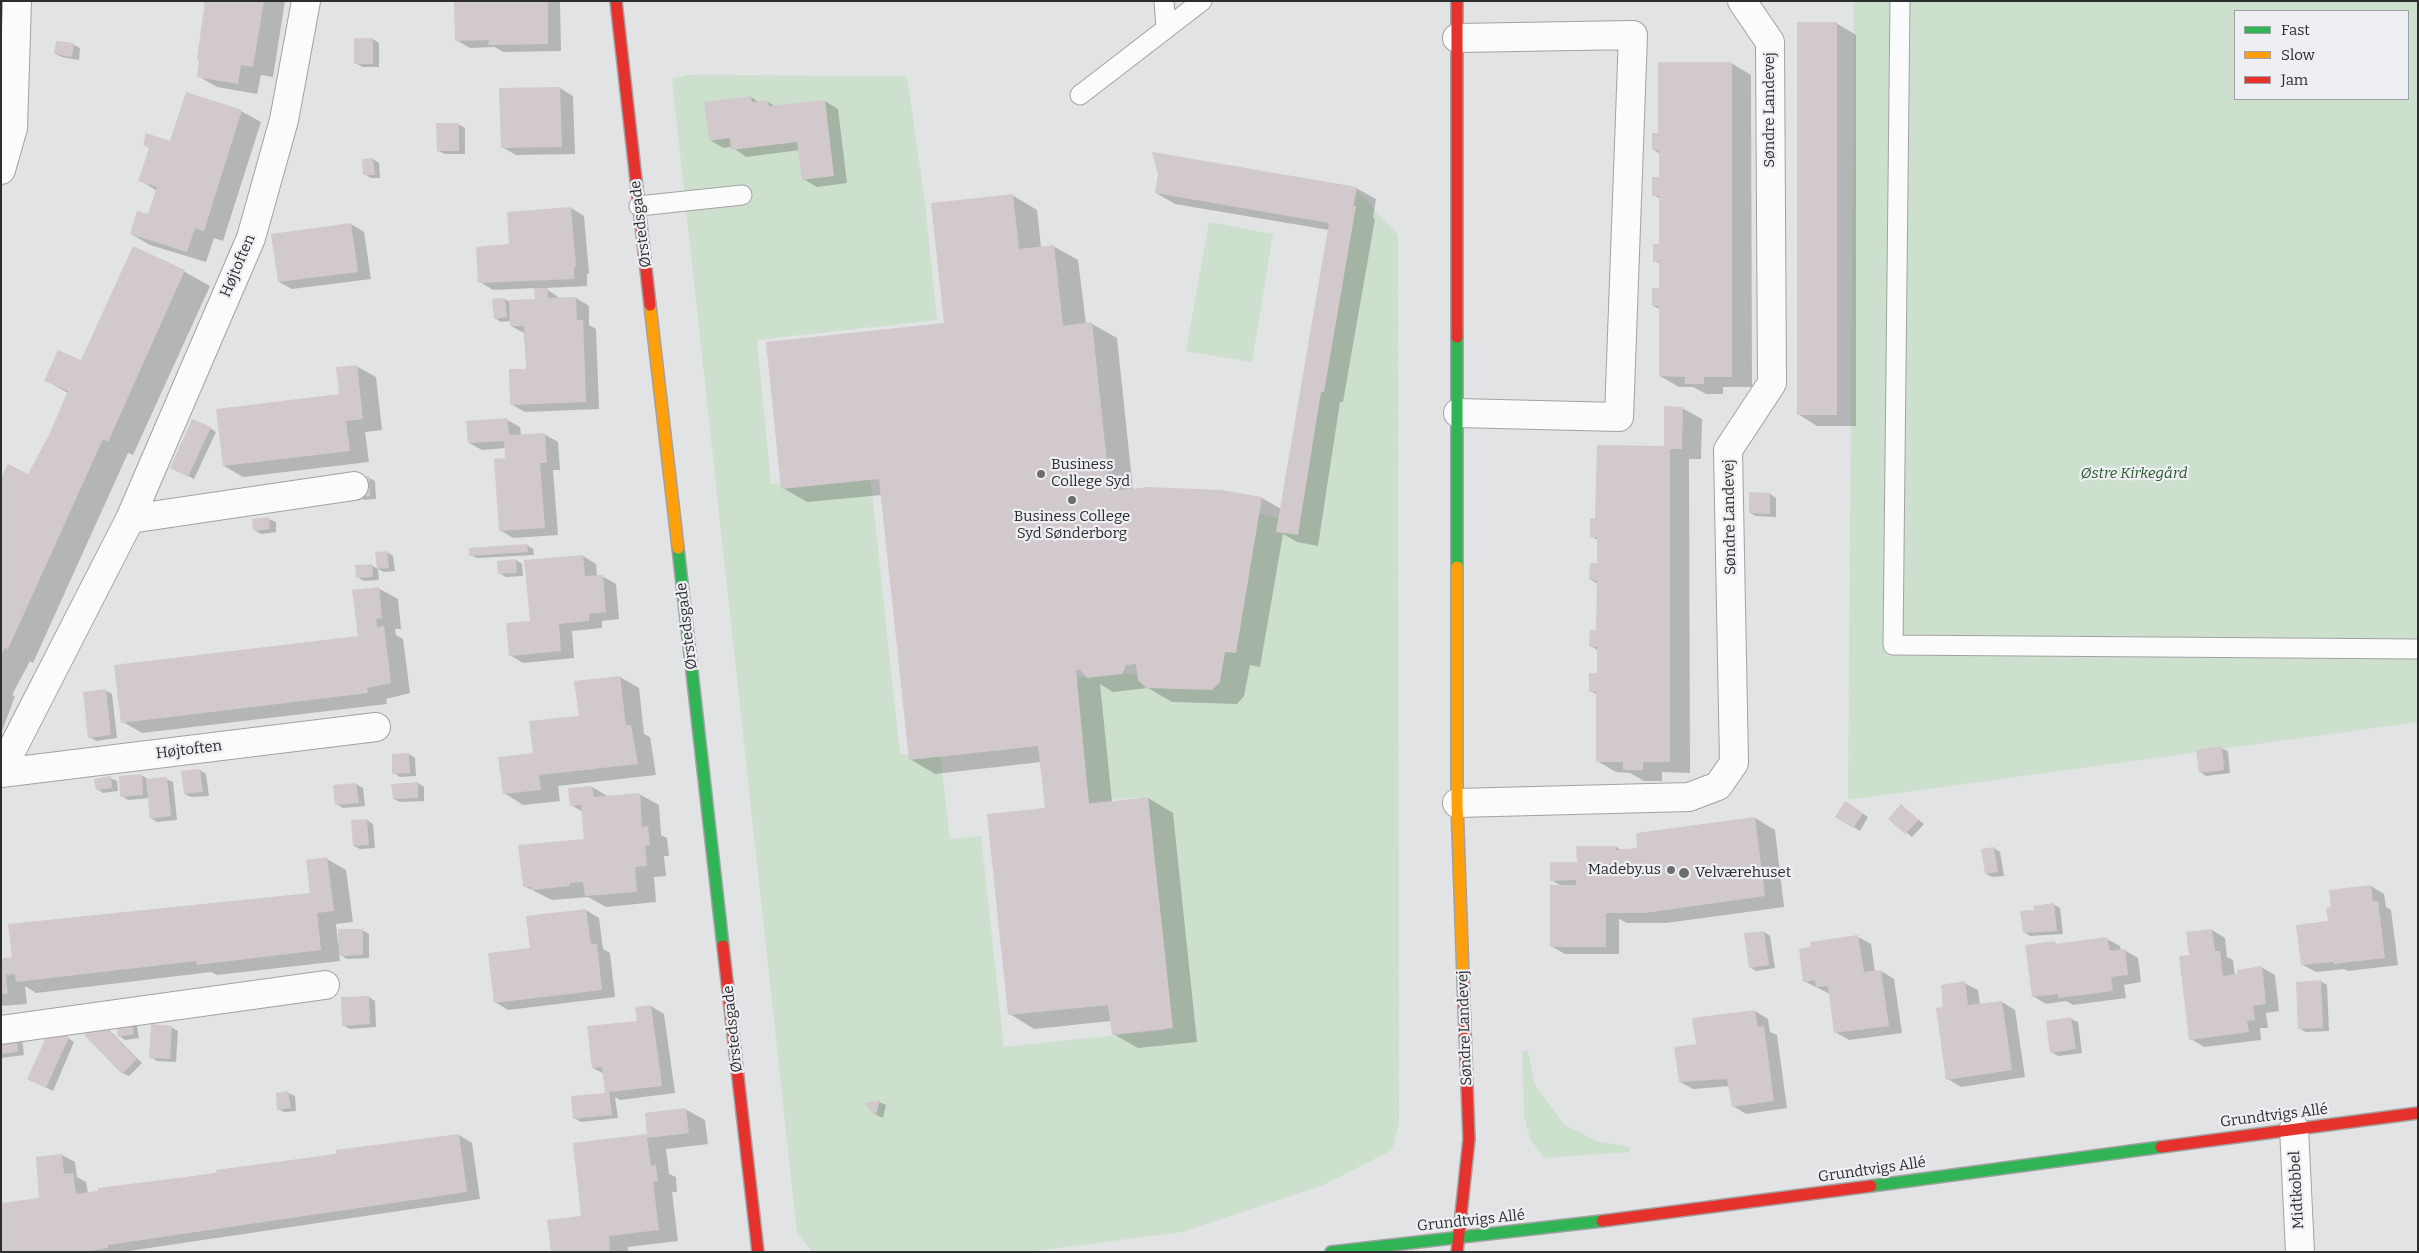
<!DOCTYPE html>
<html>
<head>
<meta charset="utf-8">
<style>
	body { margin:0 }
	#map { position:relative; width:2419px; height:1253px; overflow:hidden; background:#e2e3e4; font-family:Bitter,serif }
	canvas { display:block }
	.frame { position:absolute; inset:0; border:2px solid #2c2d2e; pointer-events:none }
	.legend { position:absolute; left:2234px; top:10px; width:175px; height:90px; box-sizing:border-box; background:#eeeff3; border:1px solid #a0a1a4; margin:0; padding:6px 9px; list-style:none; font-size:15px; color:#2c2d2e }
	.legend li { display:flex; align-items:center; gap:10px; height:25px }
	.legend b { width:25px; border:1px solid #a0a1a4 }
</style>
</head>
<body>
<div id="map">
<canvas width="2419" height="1253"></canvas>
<div class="frame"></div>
<ul class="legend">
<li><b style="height:6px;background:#30b455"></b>Fast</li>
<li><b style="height:6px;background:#ff9f0a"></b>Slow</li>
<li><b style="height:6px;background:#e5322d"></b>Jam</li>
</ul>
</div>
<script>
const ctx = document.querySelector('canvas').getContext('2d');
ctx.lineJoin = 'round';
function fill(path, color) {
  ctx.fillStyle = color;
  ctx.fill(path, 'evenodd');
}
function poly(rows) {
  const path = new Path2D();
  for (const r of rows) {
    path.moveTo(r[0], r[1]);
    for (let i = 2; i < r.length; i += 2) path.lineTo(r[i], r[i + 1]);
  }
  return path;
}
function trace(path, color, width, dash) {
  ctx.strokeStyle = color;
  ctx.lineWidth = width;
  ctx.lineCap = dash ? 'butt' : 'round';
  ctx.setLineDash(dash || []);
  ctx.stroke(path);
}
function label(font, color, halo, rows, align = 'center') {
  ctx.font = font + ' Bitter,serif';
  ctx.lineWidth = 4.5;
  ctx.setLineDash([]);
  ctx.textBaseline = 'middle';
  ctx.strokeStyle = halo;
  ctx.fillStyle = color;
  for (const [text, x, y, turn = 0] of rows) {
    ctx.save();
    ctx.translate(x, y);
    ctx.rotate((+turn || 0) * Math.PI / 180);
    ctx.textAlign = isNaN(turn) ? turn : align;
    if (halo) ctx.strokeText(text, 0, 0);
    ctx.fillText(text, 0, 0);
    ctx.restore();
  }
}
fill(poly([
	[1854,1,2418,1,2418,722,1848,800],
	[2235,11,2408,11,2408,99,2235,99],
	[686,75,907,76,925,203,937,320,757,340,771,484,870,474,900,755,940,751,950,839,981,836,1004,1047,1165,1030,1140,797,1082,803,1069,679,1116,672,1211,684,1253,512,1298,522,1357,191,1398,235,1399,1123,1392,1150,1323,1185,1182,1232,1027,1252,812,1252,797,1233,672,79],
	[1209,222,1273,234,1252,362,1186,351],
	[1522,1051,1528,1051,1535,1085,1565,1125,1596,1141,1630,1147,1630,1152,1544,1158,1530,1139,1524,1115]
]), '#cde0cd');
fill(poly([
	[202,1,285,1,273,77,261,75,257,94,217,87,198,76,206,4],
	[455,1,560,1,561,51,503,52,495,47,470,48,456,40],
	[1836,23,1856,35,1856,426,1817,426,1798,414],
	[373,39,379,43,379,67,362,67,356,63],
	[57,42,74,45,80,48,79,60,62,57,55,54],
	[1731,63,1751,75,1752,387,1723,387,1723,394,1706,394,1693,387,1679,387,1660,376,1660,309,1653,306,1660,290,1660,264,1654,261,1660,245,1660,199,1654,195,1660,178,1660,154,1653,149,1659,134],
	[560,88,573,96,575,154,516,155,502,147],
	[751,97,760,103,768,102,777,107,825,101,838,109,847,183,817,187,803,179,800,150,746,157,732,147,723,148,710,140],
	[241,111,261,122,223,241,214,238,206,262,150,245,131,234,149,216,157,191,140,180,171,142],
	[458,124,465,128,465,154,445,154,438,151],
	[373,159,379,163,380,178,371,178,364,174],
	[1356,188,1376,199,1373,217,1375,219,1343,402,1340,402,1318,546,1297,542,1283,534,1260,667,1250,665,1244,696,1237,704,1172,702,1148,688,1113,692,1100,684,1112,802,1148,798,1173,813,1197,1042,1138,1048,1113,1034,1111,1021,1034,1029,1010,1014,1047,809,1041,762,935,774,910,759,882,495,807,502,783,488,945,324,1012,195,1037,210,1041,247,1053,246,1078,260,1086,324,1092,324,1117,338,1133,490,1222,491,1262,498,1281,509,1329,230,1175,204,1156,193],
	[571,208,584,216,589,274,587,274,587,286,545,288,561,299,576,298,589,306,589,325,596,329,599,409,525,412,511,404,527,370,524,333,511,326,511,321,501,322,495,318,505,299,510,302,536,300,535,288,493,290,480,282,511,246],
	[351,224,364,232,371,279,292,289,279,282,272,235],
	[133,248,185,272,210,286,133,455,128,453,33,663,30,661,12,695,15,696,1,734,1,480,28,476,49,437,68,393,45,380,82,362],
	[356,366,376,377,382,430,365,432,369,462,243,477,224,466,341,395],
	[1682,408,1702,419,1701,459,1689,459,1690,773,1662,772,1662,781,1644,781,1630,773,1616,772,1597,761,1598,695,1590,691,1598,674,1599,651,1590,646,1597,631,1598,584,1591,580,1598,564,1598,540,1591,536,1596,520,1665,447],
	[507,420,520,427,521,435,544,434,558,442,560,470,553,470,558,535,513,538,500,530,506,448,482,450,469,443],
	[210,428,216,432,194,479,178,471],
	[369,478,375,481,376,499,364,500,358,496],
	[1770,494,1776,498,1776,517,1756,516,1750,513],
	[269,519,276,522,276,532,261,534,254,530,254,520],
	[527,545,533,549,534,555,477,558,470,555],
	[387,552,393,556,395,571,384,572,378,569],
	[583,556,596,564,597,576,602,576,616,584,619,619,602,621,602,628,572,631,574,658,523,663,510,655],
	[516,560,522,564,523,576,506,577,499,573],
	[371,565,378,569,379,580,364,581,357,577],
	[378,588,398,599,401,629,395,629,396,635,403,639,410,693,386,699,387,704,142,733,123,722,359,637],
	[620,677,639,688,644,734,650,737,656,775,558,786,560,801,523,805,504,793,535,754,580,717],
	[105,690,112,694,117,738,96,741,90,737],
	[2221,748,2228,751,2230,773,2206,776,2200,772],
	[409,754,415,758,416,776,400,777,394,773],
	[200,770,206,774,209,796,191,797,185,794],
	[141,775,148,779,166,779,173,782,177,820,157,822,151,818,149,798,128,800,122,796],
	[110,778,117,781,118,791,103,793,97,789],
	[418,783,424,787,424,801,400,802,394,799],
	[356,784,363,788,365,806,343,808,336,804],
	[592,787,609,797,639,794,659,805,661,835,667,838,669,856,664,856,666,876,654,877,656,902,606,907,588,897,552,900,524,886,586,840,583,812,571,805],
	[1852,806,1868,817,1860,831,1837,817],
	[1901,806,1924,824,1912,837,1890,819],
	[1755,818,1775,830,1784,907,1666,923,1627,923,1619,919,1619,954,1565,954,1551,946,1562,886,1551,880,1578,863,1616,847,1622,850,1639,849],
	[367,820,373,824,375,848,360,849,354,846,352,821],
	[1994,848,2000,852,2004,876,1992,877,1986,874],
	[327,859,346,870,353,922,336,924,338,943,362,930,369,934,369,958,347,959,339,954,340,961,217,975,211,972,36,993,25,986,27,1004,1,1006,1,960,311,894],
	[2371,886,2384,894,2386,907,2391,910,2398,965,2348,971,2344,969,2316,972,2303,965,2329,922],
	[2053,904,2060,908,2063,934,2030,936,2024,932,2035,911],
	[586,910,599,918,603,949,610,953,615,997,508,1010,495,1002,531,949,527,917],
	[2212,930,2225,938,2227,957,2233,960,2235,976,2261,967,2275,975,2279,1011,2266,1013,2268,1028,2260,1028,2261,1040,2204,1047,2191,1039],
	[1764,932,1770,936,1775,968,1756,971,1750,967],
	[1858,937,1871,944,1875,972,1881,971,1894,979,1902,1033,1849,1040,1835,1032,1830,994,1804,981],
	[2107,939,2120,946,2121,951,2124,950,2138,958,2141,982,2124,985,2126,998,2073,1005,2066,1001,2046,1004,2033,996,2055,943,2059,945],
	[2320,981,2327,985,2329,1031,2306,1032,2299,1028],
	[1964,983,1978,990,1980,1005,2002,1002,2015,1010,2025,1077,1961,1087,1948,1079,1945,1008],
	[369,997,375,1001,376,1027,350,1029,343,1025],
	[651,1006,664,1014,675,1093,620,1100,615,1097,618,1118,581,1122,574,1118,572,1098,610,1094,607,1092,604,1074,593,1068,639,1022],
	[1755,1011,1768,1019,1770,1032,1777,1035,1787,1108,1746,1114,1733,1106,1730,1086,1693,1089,1680,1082,1698,1045],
	[2071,1019,2078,1022,2082,1053,2058,1056,2052,1052],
	[131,1022,137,1026,139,1038,125,1040,119,1036],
	[105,1026,142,1063,129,1076,122,1073],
	[171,1027,178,1031,176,1062,157,1061,151,1057],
	[1,1035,22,1037,24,1055,1,1058],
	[68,1038,74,1042,53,1091,35,1082],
	[288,1093,295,1096,296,1111,284,1112,278,1109],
	[879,1102,886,1105,883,1118,874,1114],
	[685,1109,705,1120,708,1144,666,1149,669,1174,676,1177,677,1192,672,1192,678,1241,628,1247,628,1252,552,1252,649,1135],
	[459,1135,472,1143,480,1199,122,1252,1,1252,40,1199,62,1155,75,1162,77,1177,86,1182,88,1193]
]), '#0003');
fill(poly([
	[205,1,264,1,253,67,241,65,238,84,197,77,199,60,197,59],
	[454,1,548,1,548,44,488,45,489,40,455,41],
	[1797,22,1837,22,1837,415,1797,415],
	[354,38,373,38,373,64,354,64],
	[56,41,74,43,72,57,54,54],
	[1658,62,1732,62,1732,377,1704,377,1704,384,1685,384,1685,377,1659,376,1659,306,1652,306,1652,288,1659,288,1659,262,1653,262,1653,244,1659,244,1659,196,1652,196,1652,177,1659,177,1659,150,1652,150,1652,133,1658,133],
	[560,87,562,147,501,148,499,88],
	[186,92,242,110,204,231,195,228,187,252,130,234,137,211,148,214,157,187,138,181,149,148,143,145,146,133,170,141],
	[751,96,752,102,768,100,769,106,825,100,834,176,802,180,797,142,731,150,730,138,709,141,704,102],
	[436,123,459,123,459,151,437,151],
	[1152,152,1357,187,1353,206,1356,206,1324,392,1321,392,1298,535,1276,532,1329,223,1155,193,1158,174],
	[373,158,375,175,363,175,362,159],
	[1013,194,1019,249,1054,245,1063,326,1092,322,1110,491,1148,487,1222,490,1262,497,1236,653,1225,652,1220,682,1212,690,1146,688,1138,680,1136,664,1126,665,1122,674,1087,678,1080,670,1076,670,1089,804,1148,797,1173,1028,1112,1035,1108,1005,1008,1015,987,814,1045,808,1038,746,909,760,879,479,781,489,766,342,944,323,931,203],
	[571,207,576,267,574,267,574,279,478,283,476,247,509,244,507,212],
	[351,223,358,272,278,282,271,234],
	[133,246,185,270,108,442,103,439,8,649,5,648,1,655,1,478,8,464,28,474,48,437,68,391,44,381,58,350,81,360],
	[534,288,548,288,548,298,576,297,577,320,583,320,586,402,510,405,509,369,526,369,524,326,510,326,509,300,535,299],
	[505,298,507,317,494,319,492,299],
	[357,365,363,419,346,421,350,451,223,466,216,409,339,394,336,367],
	[1664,406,1683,407,1682,449,1670,449,1670,762,1643,762,1643,770,1623,770,1623,762,1596,762,1596,692,1589,692,1589,673,1597,673,1597,647,1589,647,1590,630,1596,630,1597,581,1589,580,1590,563,1597,563,1597,537,1590,537,1590,519,1595,518,1597,445,1664,446],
	[507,418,509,435,545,433,547,463,540,463,545,528,499,531,494,459,505,458,504,441,468,443,466,421],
	[192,419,211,427,188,477,170,468],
	[369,476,370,496,357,497,355,477],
	[1749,492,1770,493,1770,514,1749,513],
	[269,517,270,529,253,531,252,519],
	[527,544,528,552,469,556,469,548],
	[387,551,389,568,377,569,375,552],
	[583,555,585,576,603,575,606,612,589,614,589,621,559,624,561,651,509,656,506,623,530,621,524,560],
	[516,559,517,573,498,574,497,561],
	[372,564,373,577,356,578,355,565],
	[379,587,382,618,376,619,377,627,384,626,391,683,367,688,368,693,121,723,114,665,358,636,352,590],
	[620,676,626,725,631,725,638,764,539,775,541,790,503,794,498,757,533,753,529,721,579,716,574,681],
	[106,689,111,735,88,738,83,692],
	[2222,746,2224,770,2199,773,2196,750],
	[409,753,410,773,392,774,392,754],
	[200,769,203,792,184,794,181,771],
	[142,774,143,795,120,797,119,776],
	[111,776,112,788,96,790,94,779],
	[167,777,171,816,150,819,146,779],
	[418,782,418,798,393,799,391,784],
	[356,783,359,803,335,805,333,785],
	[592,786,594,797,640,793,642,827,648,826,650,845,645,846,647,866,635,867,637,892,585,896,583,882,570,883,570,886,531,890,531,887,523,887,518,845,584,839,581,805,570,806,568,788],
	[1845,801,1863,813,1853,828,1835,817],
	[1901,804,1919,820,1905,834,1888,819],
	[1755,817,1765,896,1645,913,1606,913,1606,947,1550,947,1550,885,1576,885,1576,880,1550,881,1550,862,1577,862,1576,846,1616,846,1616,850,1637,848,1636,833],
	[367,819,369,845,353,846,351,820],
	[1994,847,1998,872,1985,874,1981,849],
	[327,857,334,911,317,913,321,950,197,965,196,961,16,982,15,974,6,975,8,994,1,994,1,959,12,957,8,924,310,893,306,860],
	[2371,885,2373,901,2378,901,2385,958,2334,964,2333,962,2301,965,2296,925,2328,921,2326,908,2331,907,2329,890],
	[2054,903,2057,931,2023,933,2020,911,2034,910,2033,906],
	[586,909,591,944,597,944,602,990,494,1003,488,953,530,948,526,916],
	[338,929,363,929,363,955,339,956],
	[2212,929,2215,951,2220,951,2223,976,2237,974,2237,970,2262,966,2266,1004,2253,1006,2255,1020,2247,1021,2249,1032,2189,1040,2179,956,2189,955,2186,932],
	[1764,931,1769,965,1749,968,1744,933],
	[1858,935,1864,972,1881,970,1889,1026,1834,1033,1828,986,1816,987,1815,980,1803,982,1799,949,1811,947,1810,942],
	[2107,937,2110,951,2125,949,2128,975,2111,977,2113,991,2058,998,2058,994,2032,997,2025,945,2055,941,2055,944],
	[2321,980,2323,1028,2298,1029,2296,982],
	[1965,981,1968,1005,2002,1001,2012,1070,1946,1080,1936,1008,1943,1007,1941,985],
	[369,996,370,1024,342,1026,341,997],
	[651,1005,662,1086,609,1092,612,1115,573,1119,571,1096,605,1093,602,1067,592,1068,587,1026,637,1021,635,1007],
	[1755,1010,1758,1027,1764,1026,1774,1101,1732,1107,1727,1079,1679,1082,1674,1047,1696,1044,1692,1018],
	[2071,1017,2076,1049,2050,1053,2046,1021],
	[99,1021,137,1059,122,1074,84,1035],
	[131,1021,134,1034,118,1037,116,1023],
	[151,1024,172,1026,170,1059,149,1058],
	[50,1029,69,1037,46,1088,27,1079],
	[16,1032,18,1052,1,1054,1,1034],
	[288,1091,291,1108,277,1110,276,1093],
	[880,1100,876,1115,874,1115,865,1103],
	[686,1108,689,1133,647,1138,651,1166,656,1165,658,1181,653,1182,659,1230,609,1236,610,1252,551,1252,547,1220,581,1216,573,1143,647,1134,645,1113],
	[459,1134,467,1192,108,1245,108,1248,84,1252,1,1252,1,1203,39,1198,36,1157,62,1154,64,1174,73,1173,76,1194,98,1191,98,1188,217,1173,216,1170,336,1154,336,1150]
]), '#d1c9cc');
const lane = poly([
	[1164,1,1166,28],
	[1900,1,1893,645,2418,649],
	[1080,95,1202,1],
	[639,206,742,195]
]);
const street = poly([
	[1457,38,1633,35,1619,417,1458,413],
	[1,170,13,128,17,1],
	[130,519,354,486],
	[1,771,130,519,251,238,284,120,306,1],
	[1,773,376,727],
	[1457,803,1689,797,1718,786,1734,763,1728,450,1772,383,1770,42,1742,1],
	[1,1030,325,985],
	[2294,1128,2300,1252]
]);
const fast = poly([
	[1457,337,1457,567],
	[678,548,723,946],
	[1871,1186,2161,1147],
	[1331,1252,1602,1221]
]);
const slow = poly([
	[650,305,678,548],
	[1457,567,1457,803,1463,978]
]);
const jam = poly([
	[616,1,650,305],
	[1457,1,1457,337],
	[723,946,758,1252],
	[2161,1147,2418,1113],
	[1602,1221,1871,1186],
	[1457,1252,1469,1139,1463,978]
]);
trace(lane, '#a2a2a3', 21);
trace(street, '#a2a2a3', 30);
trace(fast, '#a2a2a3', 14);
trace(slow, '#a2a2a3', 14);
trace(jam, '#a2a2a3', 14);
trace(lane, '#fbfbfb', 19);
trace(street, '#fbfbfb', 28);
trace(fast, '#30b455', 11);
trace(slow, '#ff9f0a', 11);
trace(jam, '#e5322d', 11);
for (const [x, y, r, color] of [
	[1041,474,5,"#6c6d6e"],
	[1072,500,5,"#6c6d6e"],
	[1671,870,5,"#6c6d6e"],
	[1684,873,6,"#6c6d6e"]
]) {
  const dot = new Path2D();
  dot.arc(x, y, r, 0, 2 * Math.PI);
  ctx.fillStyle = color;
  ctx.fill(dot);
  trace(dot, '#eeeff3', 2);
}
label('15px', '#2c2d2e', '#eeeff3', [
	["Søndre Landevej",1770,110,-90],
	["Ørstedsgade",641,224,-97],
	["Højtoften",238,266,-67],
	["Søndre Landevej",1730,517,-91],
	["Ørstedsgade",687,626,-97],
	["Højtoften",189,750,-7],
	["Søndre Landevej",1465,1028,-92],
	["Ørstedsgade",733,1029,-96],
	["Grundtvigs Allé",2274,1116,-7],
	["Grundtvigs Allé",1872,1170,-8],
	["Midtkobbel",2297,1190,-93],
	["Grundtvigs Allé",1471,1221,-6]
]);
label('15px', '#2c2d2e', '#eeeff3', [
	["Business",1051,465],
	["College Syd",1051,482],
	["Business College",1072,517,"center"],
	["Syd Sønderborg",1072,534,"center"],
	["Madeby.us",1661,870,"right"],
	["Velværehuset",1695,873]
], 'left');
label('italic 15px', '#29582a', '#eeeff3', [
	["Østre Kirkegård",2134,474]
]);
</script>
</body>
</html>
